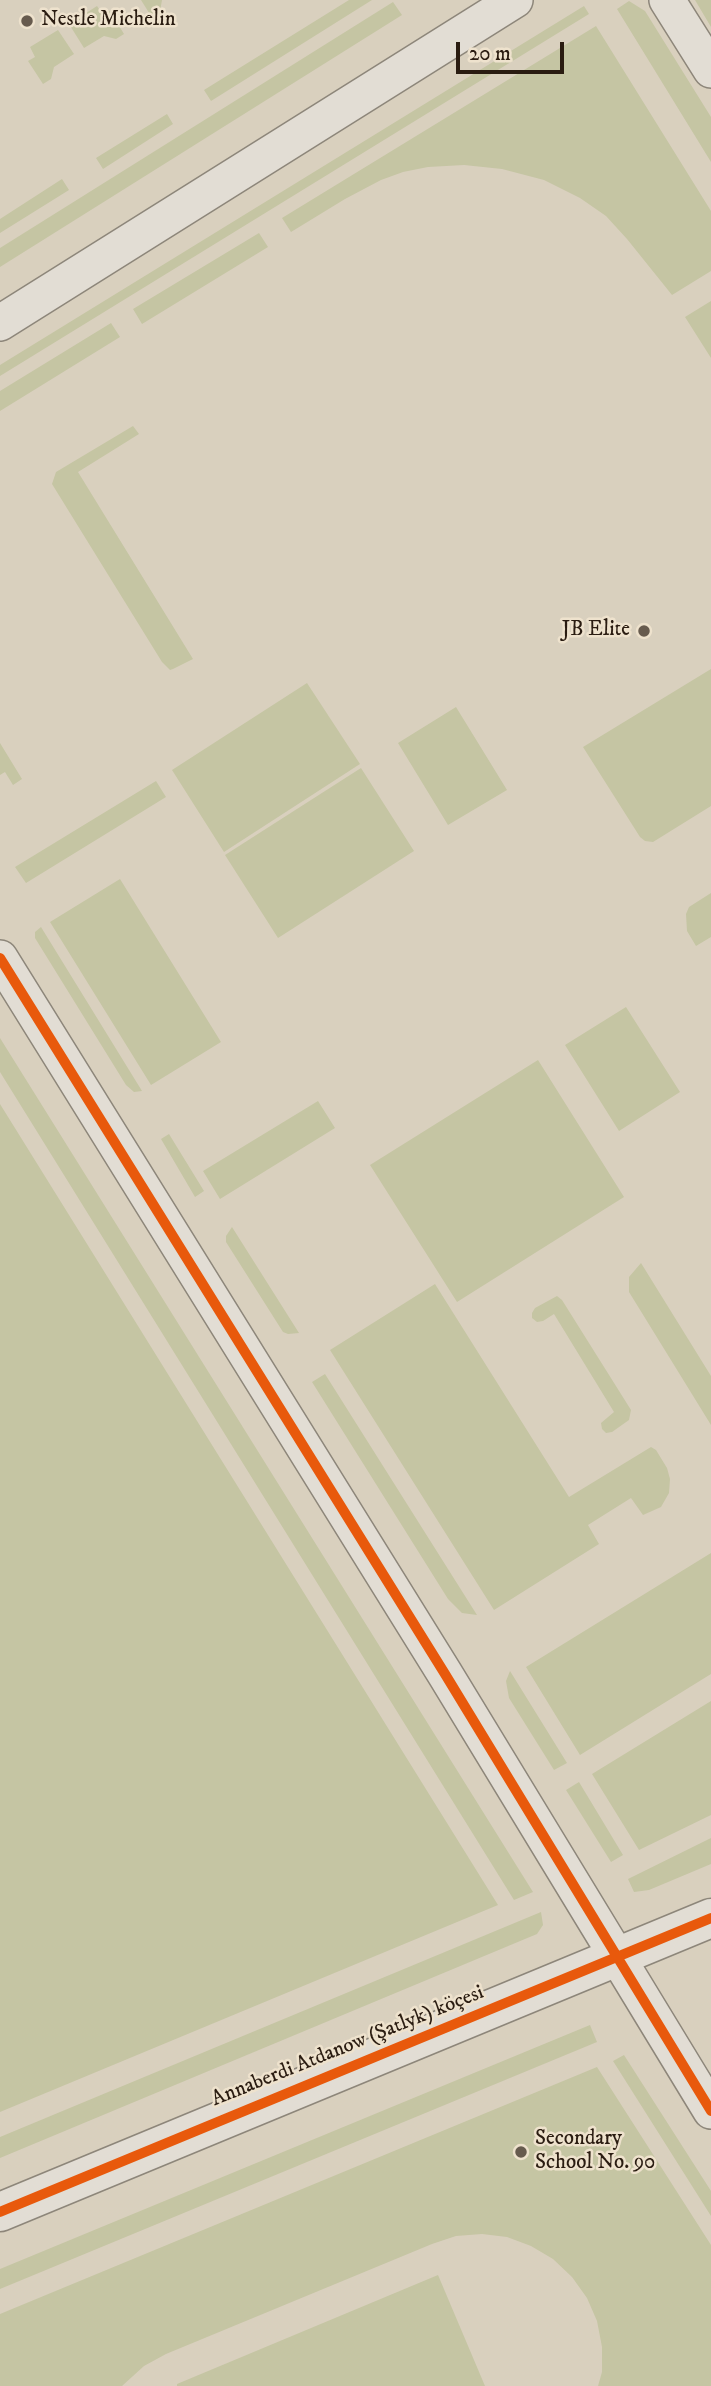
<!DOCTYPE html>
<html>
<head>
<meta charset="utf-8">
<style>
	body { margin:0 }
	#map { position:relative; width:711px; height:2386px; overflow:hidden; background:#d9d0be; font-family:"IM FELL DW Pica",serif }
	canvas { display:block }
	.scale { position:absolute; left:456px; top:42px; width:108px; height:32px; box-sizing:border-box; border:4px solid #2a1c11; border-top:0; padding-left:9px; font-size:21px; line-height:24px; white-space:nowrap; color:#2a1c11; -webkit-text-stroke:5px #eee2cd; paint-order:stroke }
</style>
</head>
<body>
<div id="map">
<canvas width="711" height="2386"></canvas>
<div class="scale">20 m</div>
</div>
<script>
const ctx = document.querySelector('canvas').getContext('2d');
ctx.lineJoin = 'round';
function fill(path, color) {
  ctx.fillStyle = color;
  ctx.fill(path, 'evenodd');
}
function poly(rows) {
  const path = new Path2D();
  for (const r of rows) {
    path.moveTo(r[0], r[1]);
    for (let i = 2; i < r.length; i += 2) path.lineTo(r[i], r[i + 1]);
  }
  return path;
}
function trace(path, color, width, dash) {
  ctx.strokeStyle = color;
  ctx.lineWidth = width;
  ctx.lineCap = dash ? 'butt' : 'round';
  ctx.setLineDash(dash || []);
  ctx.stroke(path);
}
function label(font, color, halo, rows, align = 'center') {
  ctx.font = font + ' "IM FELL DW Pica",serif';
  ctx.lineWidth = 5;
  ctx.setLineDash([]);
  ctx.textBaseline = 'middle';
  ctx.strokeStyle = halo;
  ctx.fillStyle = color;
  for (const [text, x, y, turn = 0] of rows) {
    ctx.save();
    ctx.translate(x, y);
    ctx.rotate((+turn || 0) * Math.PI / 180);
    ctx.textAlign = isNaN(turn) ? turn : align;
    if (halo) ctx.strokeText(text, 0, 0);
    ctx.fillText(text, 0, 0);
    ctx.restore();
  }
}
fill(poly([
	[141,0,162,0,160,11,151,16],
	[349,0,372,0,211,101,204,90],
	[695,0,711,0,711,27],
	[629,1,645,11,711,117,711,162,617,9],
	[393,2,402,15,0,267,0,248],
	[97,6,103,15,110,11,124,34,116,39,104,36,84,48,69,24],
	[584,6,589,14,0,376,0,365],
	[596,26,711,211,711,271,672,295,627,239,606,216,580,198,544,180,502,169,464,165,428,167,403,172,381,180,345,199,291,232,282,218],
	[58,30,74,54,54,67,51,79,43,84,28,61,35,57,30,47],
	[167,114,173,124,103,169,96,158],
	[62,179,69,190,0,233,0,219],
	[259,233,268,247,142,324,133,309],
	[711,301,711,358,685,317],
	[111,323,120,337,0,411,0,391],
	[133,426,139,434,78,472,193,659,173,669,170,670,162,662,52,484,56,472],
	[711,669,711,806,653,842,645,841,640,837,583,747],
	[307,683,360,764,224,852,172,770],
	[456,707,507,790,448,825,398,743],
	[0,743,22,779,13,785,5,772,0,775],
	[361,768,414,851,278,938,225,855],
	[156,781,166,797,26,883,15,867],
	[120,879,221,1042,151,1085,50,922],
	[711,893,711,937,696,946,687,931,686,914,689,907],
	[41,927,142,1091,134,1092,126,1085,35,938,35,932],
	[626,1007,680,1092,619,1131,565,1045],
	[0,1038,533,1892,514,1900,0,1072],
	[538,1060,624,1197,457,1302,370,1165],
	[318,1101,335,1128,220,1199,203,1171],
	[0,1104,498,1905,0,2112],
	[169,1134,204,1191,195,1197,161,1139],
	[232,1227,299,1333,288,1334,283,1332,226,1242,226,1236],
	[641,1263,711,1376,711,1425,629,1292,629,1277],
	[435,1284,569,1497,651,1447,656,1450,667,1468,670,1479,669,1493,661,1507,643,1515,631,1498,588,1525,599,1544,494,1610,330,1350],
	[557,1296,562,1300,631,1410,629,1420,612,1432,606,1433,602,1429,601,1423,614,1412,554,1314,543,1321,537,1322,532,1318,532,1313,535,1308],
	[325,1374,477,1615,462,1613,448,1599,312,1382],
	[711,1553,711,1674,580,1755,526,1667],
	[510,1671,567,1763,554,1770,509,1698,506,1681],
	[711,1701,711,1815,639,1850,592,1774],
	[579,1782,623,1855,611,1862,566,1790],
	[711,1838,711,1864,649,1890,634,1892,628,1879],
	[541,1912,543,1925,537,1934,0,2158,0,2137],
	[590,2025,597,2042,0,2289,0,2269],
	[624,2055,711,2191,711,2216,613,2061],
	[597,2067,711,2245,711,2386,598,2386,602,2372,602,2347,597,2321,587,2298,572,2277,553,2259,531,2246,507,2237,482,2234,456,2236,432,2244,166,2354,144,2366,122,2386,0,2386,0,2314],
	[438,2275,485,2386,177,2386,177,2384]
]), '#c5c5a3');
const minor = poly([
	[667,0,711,70],
	[0,323,515,0],
	[0,958,445,1674,711,2111]
]);
const tertiary = poly([
	[0,2212,711,1918]
]);
trace(minor, '#8d867a', 38);
trace(tertiary, '#8d867a', 41);
trace(minor, '#e2ddd4', 35);
trace(tertiary, '#e2ddd4', 38);
trace(poly([
	[0,958,445,1674,711,2111],
	[0,2212,711,1918]
]), '#e8590c', 10);
for (const [x, y, r, color] of [
	[27,21,7,"#675b4e"],
	[644,631,7,"#675b4e"],
	[521,2152,7,"#675b4e"]
]) {
  const dot = new Path2D();
  dot.arc(x, y, r, 0, 2 * Math.PI);
  ctx.fillStyle = color;
  ctx.fill(dot);
  trace(dot, '#eee2cd', 2.5);
}
label('21px', '#2a1c11', '#eee2cd', [
	["Nestle Michelin",41,21],
	["JB Elite",630,631,"right"],
	["Secondary",535,2140],
	["School No. 90",535,2164]
], 'left');
label('21px', '#2a1c11', '#eee2cd', [
	["Annaberdi Atdanow (Şatlyk) köçesi",348,2047,-22]
]);
</script>
</body>
</html>
